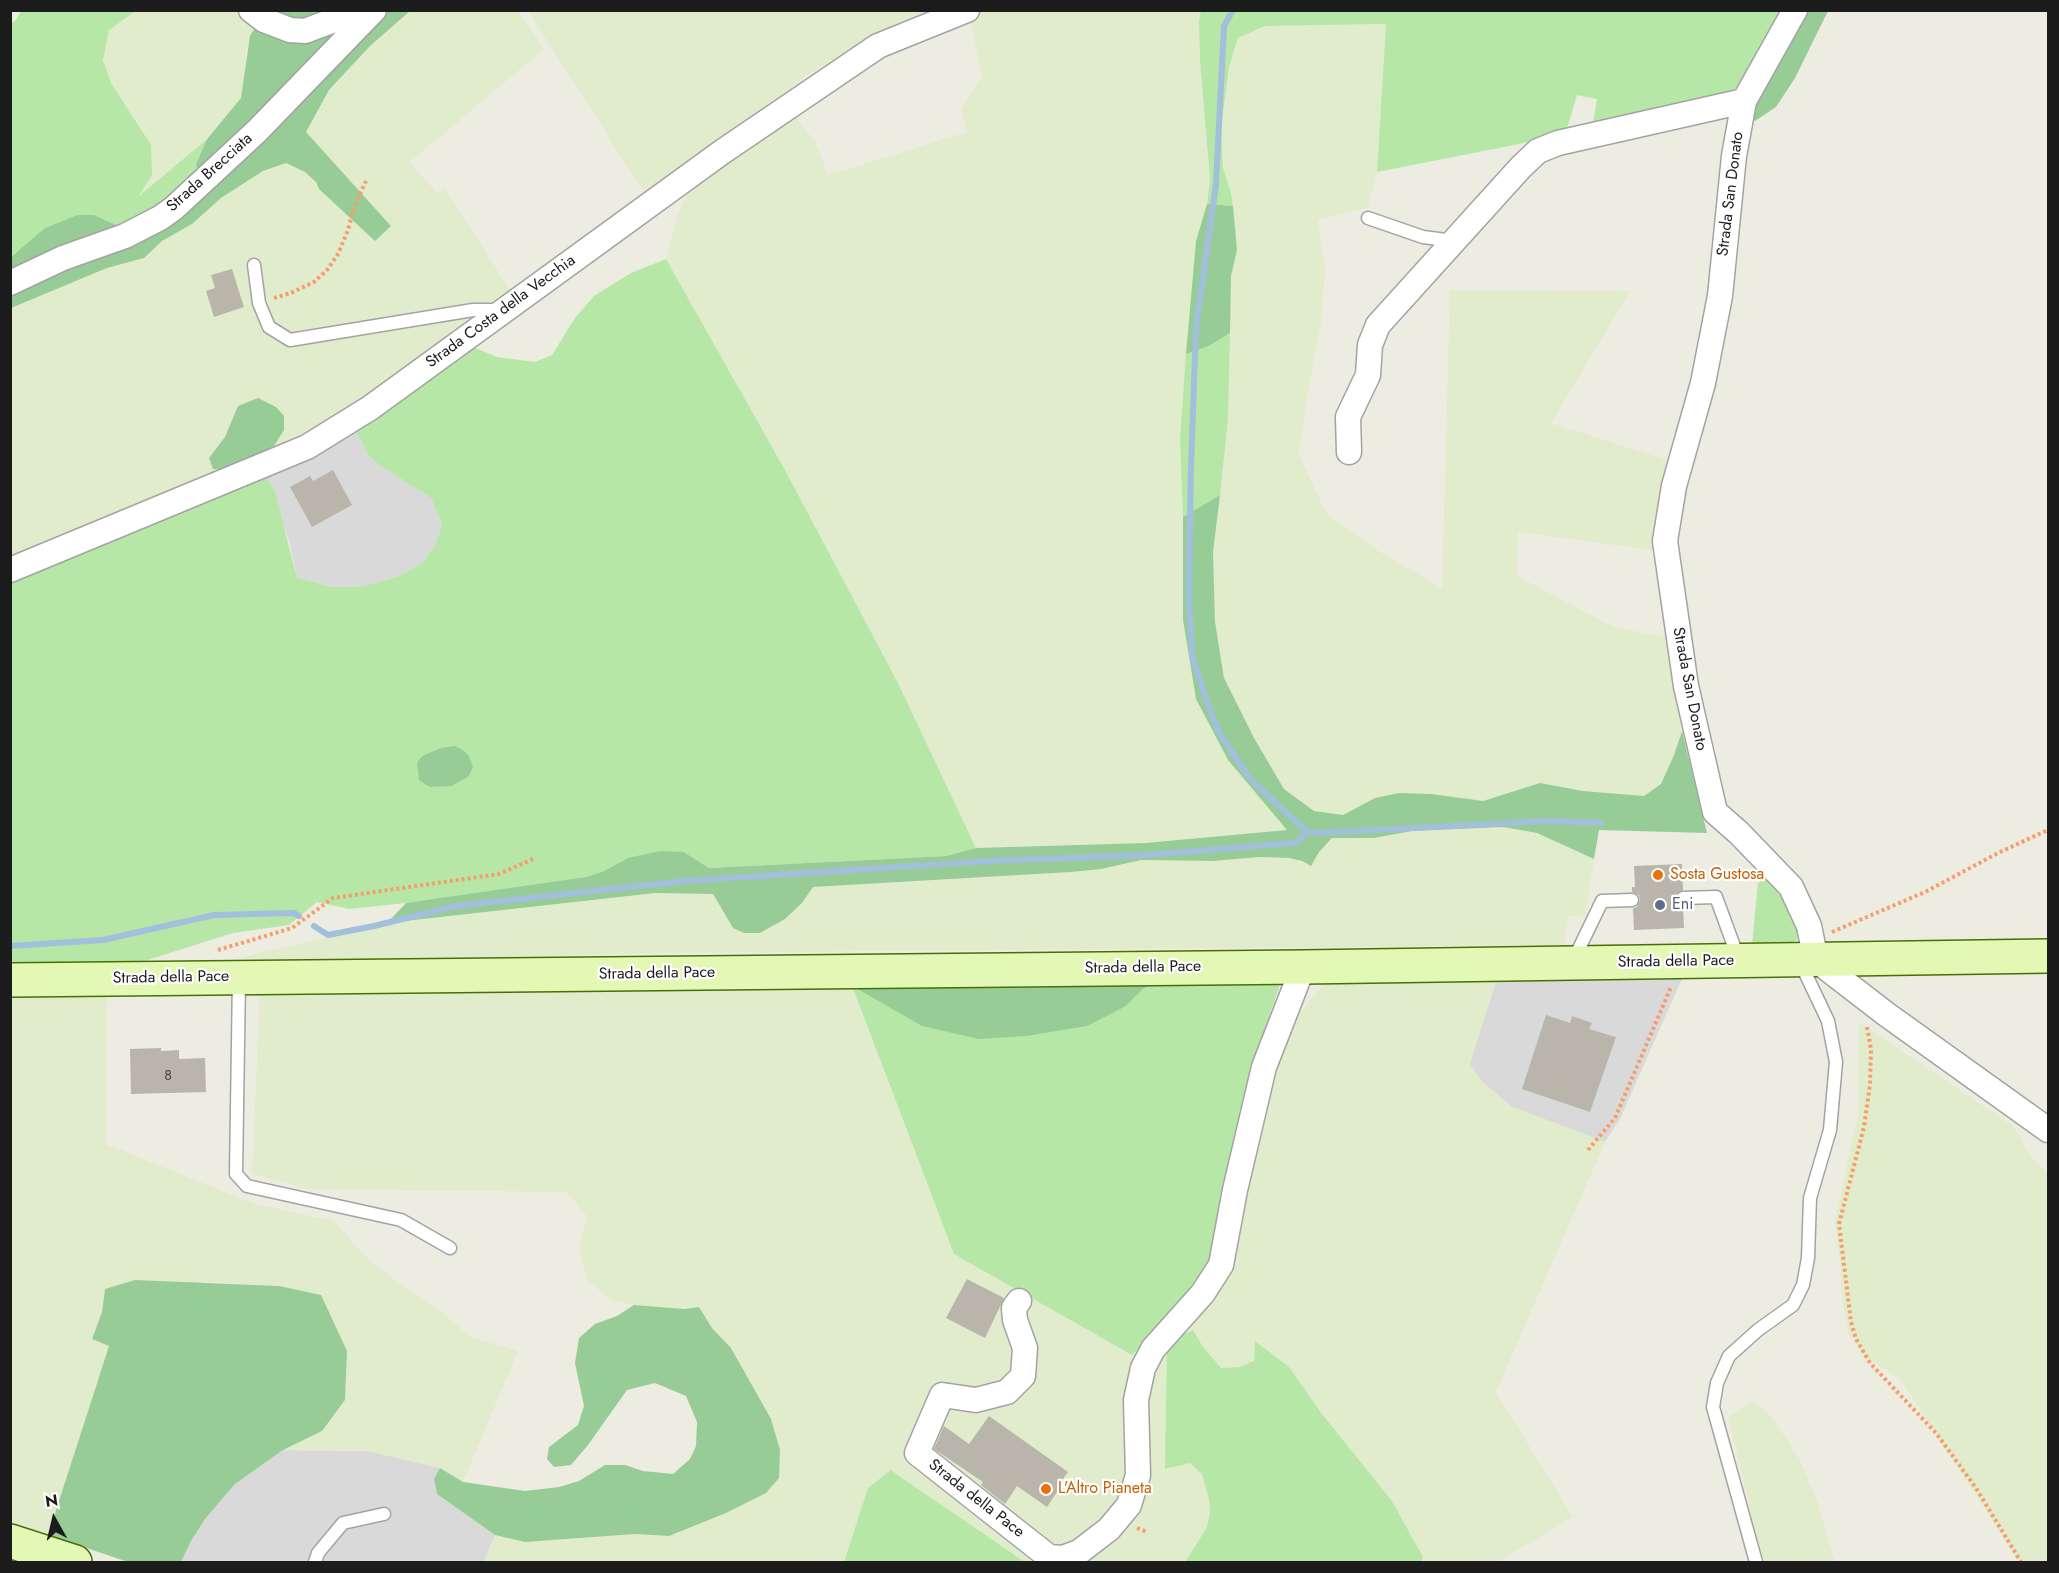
<!DOCTYPE html>
<html>
<head>
<meta charset="utf-8">
<style>
	body { margin:0 }
	#map { position:relative; width:2059px; height:1573px; overflow:hidden; background:#edece1; font-family:Jost,sans-serif }
	canvas { display:block }
	.frame { position:absolute; inset:0; border:12px solid #1c1c1c; pointer-events:none }
	.north { position:absolute; left:24px; top:1489px; width:60px; height:60px; -webkit-text-stroke:4px #fff; paint-order:stroke; rotate:352deg; font-size:16px; font-weight:700; line-height:24px; text-align:center; color:#1c1c1c }
	.north::after { content:''; display:block; margin:auto; width:21px; height:27px; background:#1c1c1c; clip-path:polygon(50% 0,100% 100%,50% 72%,0 100%) }
</style>
</head>
<body>
<div id="map">
<canvas width="2059" height="1573"></canvas>
<div class="frame"></div>
<div class="north">N</div>
</div>
<script>
const ctx = document.querySelector('canvas').getContext('2d');
ctx.lineJoin = 'round';
function fill(path, color) {
  ctx.fillStyle = color;
  ctx.fill(path, 'evenodd');
}
function poly(rows) {
  const path = new Path2D();
  for (const r of rows) {
    path.moveTo(r[0], r[1]);
    for (let i = 2; i < r.length; i += 2) path.lineTo(r[i], r[i + 1]);
  }
  return path;
}
function trace(path, color, width, dash) {
  ctx.strokeStyle = color;
  ctx.lineWidth = width;
  ctx.lineCap = dash ? 'butt' : 'round';
  ctx.setLineDash(dash || []);
  ctx.stroke(path);
}
function label(font, color, halo, rows, align = 'center') {
  ctx.font = font + ' Jost,sans-serif';
  ctx.lineWidth = 4.5;
  ctx.setLineDash([]);
  ctx.textBaseline = 'middle';
  ctx.strokeStyle = halo;
  ctx.fillStyle = color;
  for (const [text, x, y, turn = 0] of rows) {
    ctx.save();
    ctx.translate(x, y);
    ctx.rotate((+turn || 0) * Math.PI / 180);
    ctx.textAlign = isNaN(turn) ? turn : align;
    if (halo) ctx.strokeText(text, 0, 0);
    ctx.fillText(text, 0, 0);
    ctx.restore();
  }
}
fill(poly([
	[355,428,384,468,431,498,442,525,435,545,422,563,399,576,361,587,332,587,297,578,289,541,264,474],
	[1685,972,1620,1119,1605,1142,1512,1107,1481,1081,1469,1064,1497,978],
	[283,1450,368,1451,440,1468,434,1480,437,1494,495,1535,484,1562,181,1562,191,1541,205,1519,235,1484]
]), '#dad9d9');
fill(poly([
	[985,10,1201,11,1199,21,1200,60,1210,179,1207,204,1196,241,1180,439,1184,542,1183,620,1196,699,1228,760,1288,830,1145,843,976,848,898,683,785,470,666,259,678,214,687,195,793,113,816,143,828,175,967,132,961,109,982,77,969,16],
	[136,11,265,11,246,51,246,75,241,98,206,139,136,199,111,83,103,60,109,30],
	[410,11,519,11,544,49,410,162,437,193,444,187,510,290,495,301,299,334,285,334,262,325,273,340,291,344,463,316,474,318,357,402,241,468,51,543,11,556,10,308,107,268,144,258,162,241,192,224,221,198,263,171,286,163,305,172,316,182,319,189,376,240,391,226,306,132,329,90,370,46],
	[528,11,939,11,874,36,810,73,645,194],
	[1386,24,1377,172,1368,207,1318,220,1325,270,1321,324,1307,396,1299,455,1326,513,1375,549,1442,588,1450,290,1630,291,1551,423,1670,461,1652,550,1518,532,1517,576,1612,626,1667,638,1682,731,1674,755,1661,784,1644,796,1583,791,1540,783,1483,801,1458,799,1375,799,1343,815,1314,811,1284,789,1254,738,1224,678,1215,622,1213,552,1228,419,1231,276,1237,250,1231,192,1223,168,1221,129,1229,67,1238,38,1265,26],
	[1503,827,1537,833,1594,859,1585,917,1568,916,1564,945,654,953,333,962,238,958,387,923,655,893,713,894,733,928,760,933,785,919,802,903,812,887,1071,872,1101,869,1141,860,1213,861,1259,857,1289,858,1302,861,1311,866,1319,852,1332,838,1374,838,1412,831],
	[1497,978,1470,1064,1481,1081,1512,1107,1605,1142,1496,1392,1573,1517,1497,1562,1421,1562,1423,1557,1392,1501,1322,1414,1289,1367,1255,1342,1254,1361,1239,1367,1220,1368,1203,1347,1193,1330,1165,1469,1190,1463,1202,1474,1209,1499,1210,1512,1207,1527,1185,1562,1025,1562,891,1471,868,1488,844,1562,484,1562,495,1535,525,1542,635,1534,669,1536,726,1513,766,1493,780,1450,771,1419,731,1348,712,1328,699,1307,684,1309,660,1307,634,1305,610,1299,587,1280,579,1248,587,1216,567,1192,306,1189,252,1174,260,988,731,990,851,986,954,1254,1185,1296,1193,1286,1204,1297,1290,1025,1327,981],
	[11,990,107,991,106,1144,255,1204,334,1221,361,1252,400,1285,435,1307,471,1337,518,1351,463,1482,440,1468,368,1451,283,1450,322,1431,279,1286,211,1282,105,1289,102,1312,92,1339,109,1345,48,1535,11,1522],
	[1859,1022,2013,1126,2031,1157,2048,1173,2048,1562,2019,1562,1900,1378,1866,1358,1849,1335,1842,1300,1840,1262,1835,1222,1858,1114],
	[1754,1401,1773,1419,1800,1460,1818,1504,1835,1562,1763,1562,1728,1416]
]), '#e1eccc');
fill(poly([
	[1201,10,1787,11,1747,84,1713,97,1592,128,1597,99,1577,95,1565,135,1377,172,1386,24,1265,26,1238,38,1229,67,1221,129,1223,168,1231,192,1233,206,1207,204,1210,179,1200,60,1199,21],
	[21,11,136,11,109,30,103,60,111,83,151,145,152,175,138,197,207,139,196,164,198,178,169,203,122,228,19,250,11,257,11,24,16,20],
	[666,259,785,470,898,683,976,848,946,856,709,868,684,852,628,858,604,871,586,877,541,884,424,901,349,909,317,902,289,925,233,933,138,963,11,964,11,579,264,474,275,492,297,578,332,587,361,587,399,576,422,563,435,545,442,525,431,498,384,468,369,456,355,428,471,346,497,357,535,362,552,355,575,318,594,296,631,273],
	[1230,333,1228,419,1220,495,1183,517,1180,439,1186,354,1209,346],
	[1766,878,1788,906,1796,924,1798,936,1797,940,1786,945,1752,945,1758,883],
	[1168,976,1283,976,1248,1078,1209,1266,1185,1296,1132,1355,954,1254,852,986,886,1005,1126,1006,1143,989],
	[1193,1330,1203,1347,1221,1368,1239,1367,1254,1361,1255,1341,1289,1367,1322,1414,1392,1501,1423,1557,1421,1562,1185,1562,1207,1527,1210,1512,1209,1499,1202,1474,1190,1463,1165,1469,1167,1342],
	[891,1470,902,1478,1025,1562,844,1562,868,1488]
]), '#b6e7a7');
fill(poly([
	[265,11,410,11,370,46,329,90,306,132,391,226,375,241,319,189,316,182,305,172,286,163,263,171,221,198,192,224,162,241,144,258,107,268,11,308,11,257,45,228,78,215,94,215,122,228,154,227,198,178,196,164,207,139,241,98,250,36],
	[1800,11,1828,11,1795,78,1776,107,1755,121,1747,117],
	[1207,204,1233,206,1237,250,1231,276,1230,333,1209,346,1186,354,1196,241],
	[258,398,276,407,284,416,284,430,274,446,231,470,213,469,209,458,225,437,238,406],
	[1220,495,1213,552,1215,622,1224,678,1254,738,1284,789,1314,811,1343,815,1375,798,1399,793,1431,794,1483,801,1540,783,1583,791,1644,796,1661,784,1674,755,1682,731,1707,833,1599,830,1594,859,1537,833,1503,827,1412,831,1374,838,1332,838,1319,852,1311,866,1302,861,1289,858,1259,857,1213,861,1141,860,1101,869,1071,872,813,887,802,903,785,919,760,933,744,933,733,928,713,894,655,893,387,923,406,903,586,877,604,871,628,858,660,851,684,852,709,868,946,856,976,848,1145,843,1287,830,1228,760,1196,699,1183,620,1183,517],
	[455,746,463,750,469,756,473,767,468,777,451,786,430,787,419,780,417,763,422,756,441,748],
	[1168,976,1143,989,1126,1006,1087,1026,1026,1036,979,1039,922,1026,852,986],
	[135,1280,279,1286,321,1295,347,1351,345,1400,322,1431,283,1450,235,1484,205,1519,191,1541,181,1562,128,1562,48,1535,109,1346,92,1339,102,1312,105,1289],
	[634,1305,684,1309,699,1307,712,1328,731,1348,771,1419,780,1450,779,1478,766,1493,726,1513,669,1536,635,1534,525,1542,495,1535,437,1494,434,1479,440,1468,463,1482,525,1491,559,1487,579,1481,605,1465,625,1465,643,1471,673,1474,690,1459,696,1446,697,1422,686,1396,655,1383,627,1390,588,1445,571,1465,554,1467,547,1459,549,1447,578,1425,584,1406,575,1363,579,1338,595,1324,617,1316]
]), '#98cc97');
trace(poly([
	[1233,10,1224,26,1216,184,1196,328,1191,466,1189,594,1192,656,1208,705,1220,734,1250,779,1307,832,1318,833,1547,821,1601,823],
	[314,926,328,935,374,926,456,906,684,881,989,861,1145,855,1296,843,1307,832],
	[10,946,103,940,214,915,294,913,299,916]
]), '#a2bfdb', 6);
fill(poly([
	[232,269,244,307,214,317,206,291,215,288,211,275],
	[333,470,352,505,312,527,290,487,310,476,313,481],
	[1682,864,1683,890,1676,894,1675,899,1679,905,1683,906,1684,928,1634,930,1633,908,1637,907,1640,900,1639,895,1632,892,1632,887,1635,887,1634,866],
	[1546,1015,1570,1023,1572,1016,1592,1023,1589,1029,1616,1037,1590,1112,1522,1089],
	[161,1048,161,1051,179,1050,179,1059,205,1058,206,1092,131,1094,130,1049],
	[967,1279,1004,1298,985,1338,946,1318],
	[989,1416,1068,1472,1057,1487,1059,1489,1047,1507,1017,1486,1005,1504,981,1485,983,1482,934,1449,944,1426,969,1444]
]), '#bab5ab');
const lane = poly([
	[1368,218,1423,237,1454,241],
	[254,265,259,303,269,327,290,340,473,310,500,310],
	[1683,898,1716,897,1739,960],
	[1573,961,1602,901,1632,900],
	[239,978,236,1174,247,1186,401,1220,450,1248],
	[315,1562,318,1553,343,1523,384,1514],
	[1756,1562,1713,1407,1717,1383,1729,1356,1758,1330,1793,1305,1803,1285,1808,1258,1810,1198,1830,1130,1836,1062,1828,1021,1800,962]
]);
const street = poly([
	[251,10,264,20,290,30,305,31,361,10],
	[1795,10,1744,101,1734,156,1720,296,1703,383,1674,486,1665,541,1686,686,1715,812,1739,833,1791,887,1809,926,1816,960,1886,1014,2048,1130],
	[10,283,63,258,125,236,160,218,174,208,257,131,374,10],
	[1349,452,1348,417,1368,375,1370,345,1378,325,1521,167,1538,151,1558,143,1744,101],
	[10,570,307,447,370,408,722,152,878,46,967,10],
	[1019,1301,1014,1308,1015,1320,1025,1348,1023,1376,1007,1392,976,1400,942,1395,917,1453,1049,1557,1063,1558,1079,1552,1109,1529,1129,1505,1138,1475,1136,1400,1143,1368,1153,1349,1203,1293,1221,1265,1235,1190,1264,1067,1303,967]
]);
const secondary = poly([
	[10,980,1303,967,2048,956],
	[10,1541,75,1562]
]);
trace(lane, '#a3a3a3', 15);
trace(street, '#a3a3a3', 27);
trace(secondary, '#486f06', 36);
trace(poly([
	[274,298,291,293,314,282,327,270,338,254,348,230,354,207,366,181],
	[1832,932,1925,892,2000,852,2048,830],
	[218,950,292,928,333,898,499,874,533,859],
	[1867,1027,1871,1049,1870,1085,1864,1127,1839,1224,1851,1322,1856,1339,1870,1363,1936,1433,1976,1488,2021,1562],
	[1588,1150,1615,1118,1671,987],
	[1137,1528,1147,1532]
]), '#f79d69', 4, [3, 3]);
trace(lane, '#fff', 12);
trace(street, '#fff', 24);
trace(secondary, '#e3f8b5', 33);
for (const [x, y, r, color] of [
	[1658,875,6,"#e8710a"],
	[1660,905,6,"#5c6f8a"],
	[1046,1489,6,"#e8710a"]
]) {
  const dot = new Path2D();
  dot.arc(x, y, r, 0, 2 * Math.PI);
  ctx.fillStyle = color;
  ctx.fill(dot);
  trace(dot, '#fff', 2);
}
label('14px', '#444240', null, [
	["8",168,1077]
]);
label('16px', '#1c1c1c', '#fff', [
	["Strada Brecciata",210,173,-42],
	["Strada San Donato",1731,194,-83],
	["Strada Costa della Vecchia",501,312,-36],
	["Strada San Donato",1689,689,79],
	["Strada della Pace",1676,962,-1],
	["Strada della Pace",1143,968,-1],
	["Strada della Pace",657,974,-1],
	["Strada della Pace",171,978,-1],
	["Strada della Pace",976,1499,38]
]);
label('16px', '#c56008', '#fff', [
	["Sosta Gustosa",1670,875],
	["L'Altro Pianeta",1058,1489]
], 'left');
label('16px', '#4e5e75', '#fff', [
	["Eni",1672,905]
], 'left');
</script>
</body>
</html>
